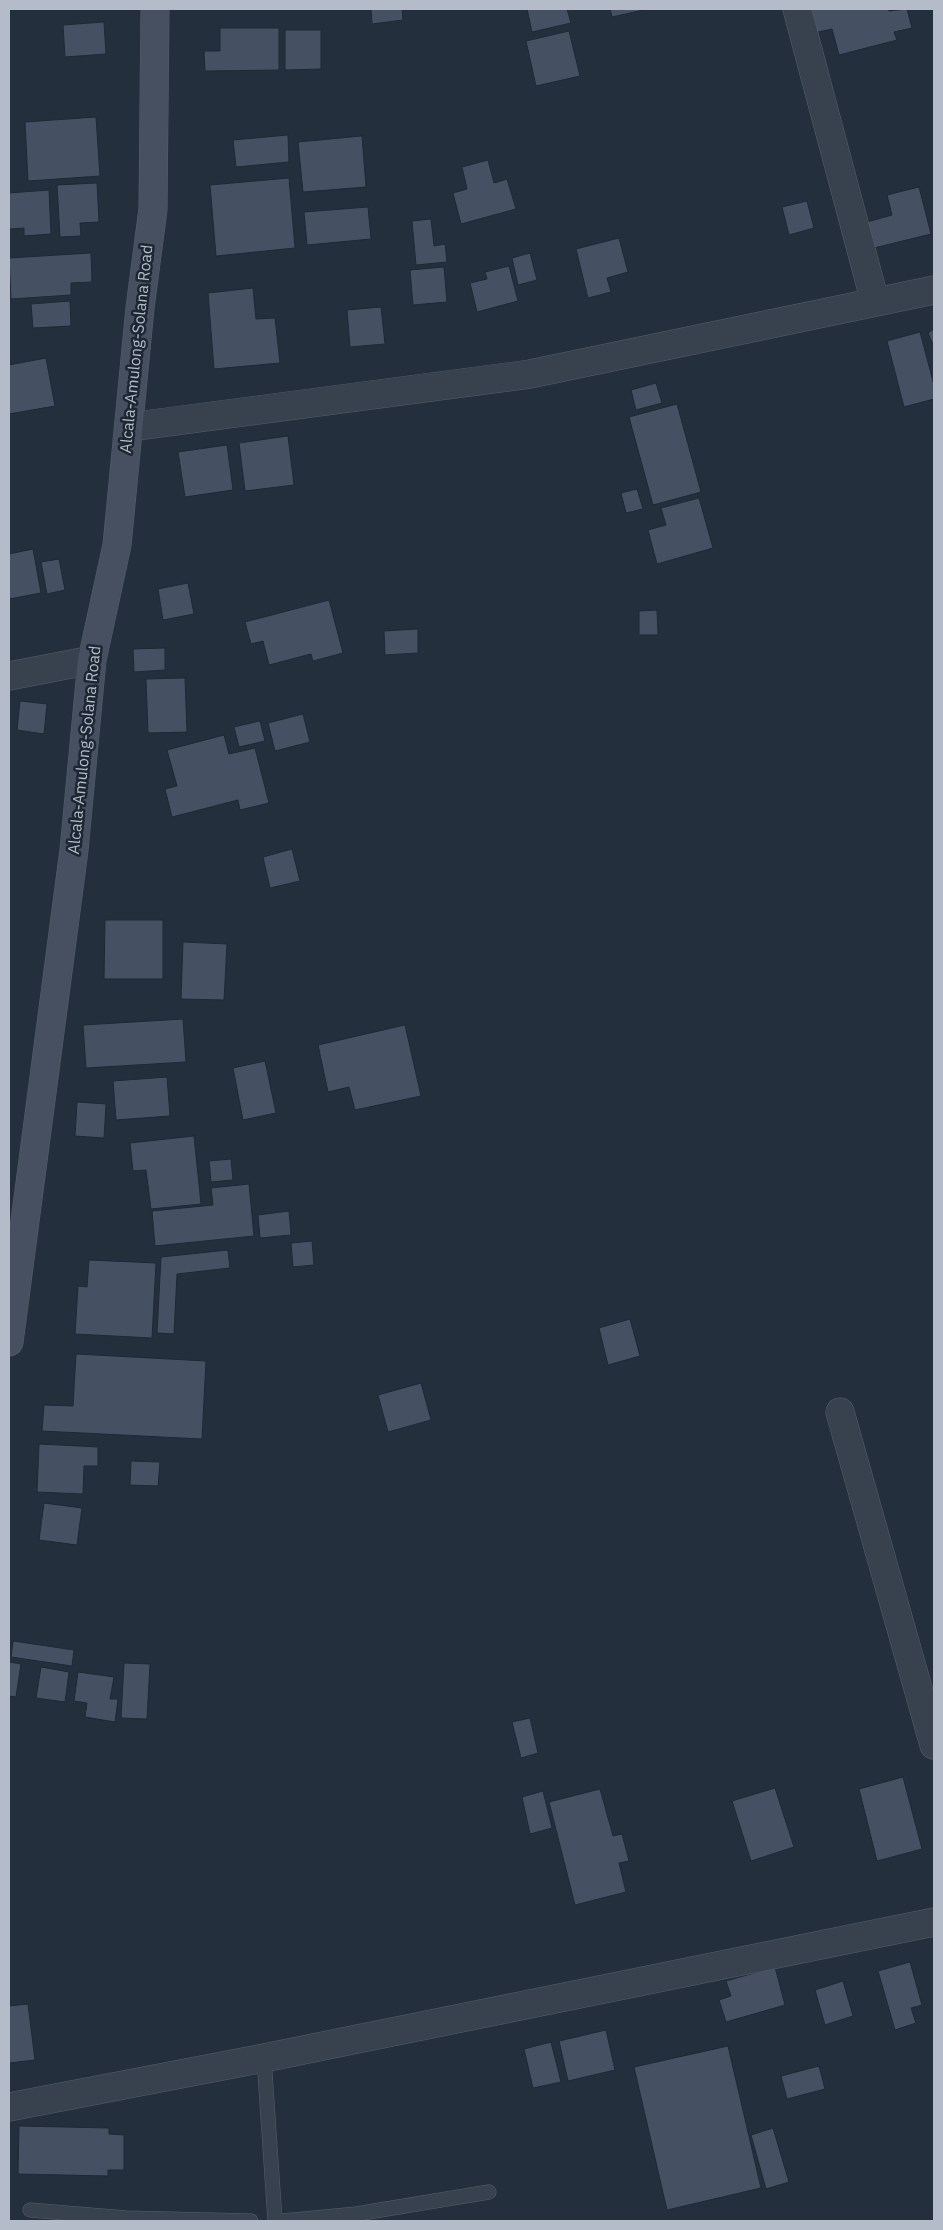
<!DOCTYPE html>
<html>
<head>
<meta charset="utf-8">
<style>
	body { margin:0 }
	#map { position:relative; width:943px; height:2230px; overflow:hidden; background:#242f3e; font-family:"IBM Plex Sans",sans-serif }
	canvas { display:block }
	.frame { position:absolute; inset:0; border:10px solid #b4bcc9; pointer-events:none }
</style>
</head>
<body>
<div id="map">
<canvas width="943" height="2230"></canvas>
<div class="frame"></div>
</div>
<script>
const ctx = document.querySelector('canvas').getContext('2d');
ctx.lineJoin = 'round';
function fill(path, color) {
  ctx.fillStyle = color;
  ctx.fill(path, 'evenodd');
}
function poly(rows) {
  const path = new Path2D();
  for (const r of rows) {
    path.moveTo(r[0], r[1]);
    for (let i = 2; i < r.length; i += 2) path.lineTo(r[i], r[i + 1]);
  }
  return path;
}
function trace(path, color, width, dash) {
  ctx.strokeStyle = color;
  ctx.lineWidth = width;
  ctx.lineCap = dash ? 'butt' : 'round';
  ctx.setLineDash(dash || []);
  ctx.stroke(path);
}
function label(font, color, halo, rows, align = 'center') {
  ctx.font = font + ' "IBM Plex Sans",sans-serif';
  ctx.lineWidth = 5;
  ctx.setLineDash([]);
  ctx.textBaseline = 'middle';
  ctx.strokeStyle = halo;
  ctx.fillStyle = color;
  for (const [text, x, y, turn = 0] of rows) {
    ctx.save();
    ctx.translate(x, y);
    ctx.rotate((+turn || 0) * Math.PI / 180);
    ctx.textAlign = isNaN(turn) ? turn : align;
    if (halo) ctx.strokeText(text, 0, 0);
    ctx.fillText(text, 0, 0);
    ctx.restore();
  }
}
const building = poly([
	[371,9,402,9,403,20,372,24,371,9],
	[527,9,567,9,571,23,532,32,527,9],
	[610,9,648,9,612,17,610,9],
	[807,9,888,9,889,11,907,9,912,28,894,32,897,40,839,55,832,29,814,33,807,9],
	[104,22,106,54,65,57,63,25,104,22],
	[220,28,279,28,279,70,205,71,204,51,220,51,220,28],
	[285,30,321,30,321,69,285,70,285,30],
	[569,31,580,76,536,86,526,41,569,31],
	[96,117,100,176,28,181,25,122,96,117],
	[288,135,289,162,236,167,233,140,288,135],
	[362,136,366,187,303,192,298,142,362,136],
	[488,160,494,183,507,179,516,209,461,224,453,193,467,189,462,167,488,160],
	[289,178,295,248,216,256,210,185,289,178],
	[97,183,99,222,80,223,81,236,60,237,57,185,97,183],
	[919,187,931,234,874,248,867,222,892,215,887,195,919,187],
	[49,190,51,234,24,236,24,228,9,229,9,193,49,190],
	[807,201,814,228,789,235,782,207,807,201],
	[368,207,371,239,307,245,304,212,368,207],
	[431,219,434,246,445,244,447,262,416,265,412,221,431,219],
	[619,238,628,272,607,278,611,292,588,298,576,249,619,238],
	[91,253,92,282,71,283,71,295,11,299,9,258,91,253],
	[530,253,537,280,518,285,512,258,530,253],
	[509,266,518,301,477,312,470,283,487,279,485,272,509,266],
	[444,267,447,302,413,305,410,270,444,267],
	[253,288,256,319,275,318,280,363,214,369,208,293,253,288],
	[70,301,71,326,33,328,31,304,70,301],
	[381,307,385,344,350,347,347,310,381,307],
	[934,329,934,347,928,333,934,329],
	[920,332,934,385,934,399,904,407,887,341,920,332],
	[46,358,55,406,9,414,9,365,46,358],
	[656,383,662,403,636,410,631,390,656,383],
	[677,404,701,492,653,505,629,417,677,404],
	[288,436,294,485,245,491,239,443,288,436],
	[227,445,233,490,185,497,178,452,227,445],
	[637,489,643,509,626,513,621,493,637,489],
	[699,498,713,548,657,564,648,530,666,525,661,508,699,498],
	[33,549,41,593,9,599,9,554,33,549],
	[59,559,65,590,47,594,41,562,59,559],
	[188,583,194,614,163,620,158,589,188,583],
	[329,600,343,653,313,661,311,654,269,665,263,641,251,644,245,622,329,600],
	[657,610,658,635,639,635,639,611,657,610],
	[418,629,418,653,385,655,384,631,418,629],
	[165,648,165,670,134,672,133,649,165,648],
	[185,678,187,732,148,733,146,679,185,678],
	[20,701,47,704,44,734,17,730,20,701],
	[303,714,310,742,275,751,268,723,303,714],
	[260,721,265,741,239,747,234,727,260,721],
	[224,735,229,754,255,748,269,803,240,810,238,800,172,817,165,789,177,786,167,750,224,735],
	[292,849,300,881,270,888,263,857,292,849],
	[105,920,163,920,163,979,104,979,105,920],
	[183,942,227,944,224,1000,181,999,183,942],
	[183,1019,186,1062,86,1068,83,1025,183,1019],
	[405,1025,421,1096,355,1110,349,1087,328,1092,318,1045,405,1025],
	[265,1061,276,1113,243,1120,233,1068,265,1061],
	[167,1077,170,1116,116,1120,113,1081,167,1077],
	[77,1102,106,1104,104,1138,75,1136,77,1102],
	[194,1136,201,1204,151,1209,146,1170,133,1171,130,1143,194,1136],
	[231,1159,233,1180,211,1182,209,1161,231,1159],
	[249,1184,254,1236,155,1246,152,1211,213,1205,211,1188,249,1184],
	[289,1211,291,1235,260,1238,258,1215,289,1211],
	[312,1241,314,1265,293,1267,291,1243,312,1241],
	[228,1250,230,1268,177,1274,174,1334,157,1333,161,1257,228,1250],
	[89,1260,156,1263,152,1338,75,1334,78,1286,87,1287,89,1260],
	[630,1319,640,1356,608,1365,599,1328,630,1319],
	[76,1354,206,1361,202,1439,42,1431,44,1405,73,1406,76,1354],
	[421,1383,431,1420,388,1432,378,1395,421,1383],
	[39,1444,98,1447,98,1466,84,1466,83,1494,37,1492,39,1444],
	[131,1461,160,1462,158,1486,130,1485,131,1461],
	[44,1503,82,1508,77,1545,39,1540,44,1503],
	[13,1641,74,1650,72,1666,11,1657,13,1641],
	[9,1662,21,1664,16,1697,9,1696,9,1662],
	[124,1663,150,1664,147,1719,121,1718,124,1663],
	[41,1667,69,1672,65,1702,36,1698,41,1667],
	[78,1672,114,1677,110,1699,118,1699,115,1722,85,1717,87,1703,74,1701,78,1672],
	[530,1718,538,1753,521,1758,512,1722,530,1718],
	[903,1777,922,1849,877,1861,859,1789,903,1777],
	[775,1788,794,1847,751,1861,732,1801,775,1788],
	[600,1789,613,1836,622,1834,629,1861,619,1863,626,1892,575,1905,549,1802,600,1789],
	[543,1791,552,1828,530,1834,522,1797,543,1791],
	[910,1962,922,2005,911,2008,916,2023,895,2030,878,1971,910,1962],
	[775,1967,785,2005,726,2022,719,2000,731,1996,726,1981,775,1967],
	[843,1981,853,2016,825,2025,815,1990,843,1981],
	[28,2004,35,2060,9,2063,9,2006,28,2004],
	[606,2030,615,2070,568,2081,559,2041,606,2030],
	[551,2042,561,2082,533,2088,524,2049,551,2042],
	[728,2046,761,2188,667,2210,634,2067,728,2046],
	[819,2066,825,2089,787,2099,781,2076,819,2066],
	[19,2126,109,2128,109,2134,124,2135,124,2170,108,2170,108,2176,18,2174,19,2126],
	[773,2128,789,2182,766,2189,751,2135,773,2128],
	[56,2216,97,2221,56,2221,56,2216]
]);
fill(building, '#455162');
trace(building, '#1f2835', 1);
const lane = poly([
	[264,2058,275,2221],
	[30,2210,126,2218,251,2221],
	[283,2221,356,2214,489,2192]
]);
const street = poly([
	[797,9,875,302],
	[129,427,530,374,934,290],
	[9,676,92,660],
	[840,1412,934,1745],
	[9,2107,264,2058,934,1922]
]);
const secondary = poly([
	[9,1342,74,850,92,660,117,545,140,308,153,209,155,9]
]);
trace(lane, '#565f6c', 15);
trace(street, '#565f6c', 29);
trace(secondary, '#565f6c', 29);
trace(lane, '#38414e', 14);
trace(street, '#38414e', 28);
trace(secondary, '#465061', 28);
label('16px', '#b4bcc9', '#1d2633', [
	["Alcala-Amulong-Solana Road",137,349,-84],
	["Alcala-Amulong-Solana Road",85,750,-84]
]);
</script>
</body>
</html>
